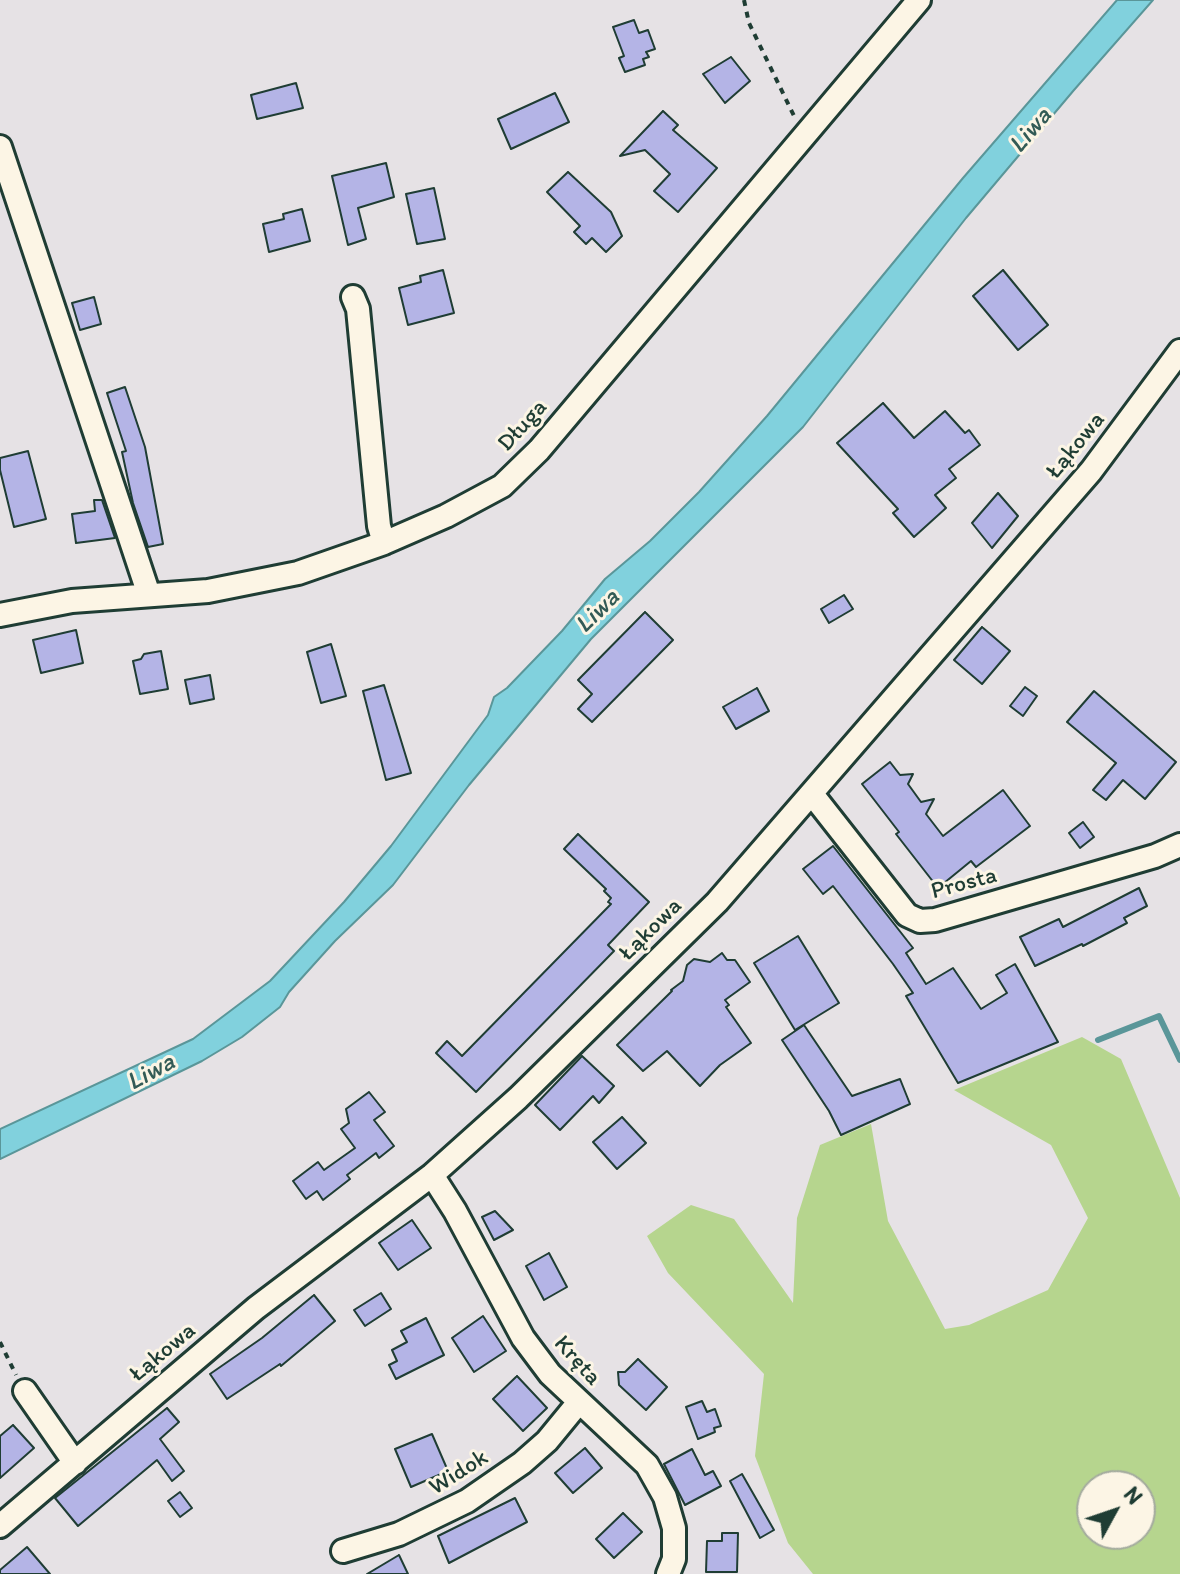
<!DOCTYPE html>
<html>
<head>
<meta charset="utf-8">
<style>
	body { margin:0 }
	#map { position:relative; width:1180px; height:1574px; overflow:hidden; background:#e6e2e5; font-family:Itim,sans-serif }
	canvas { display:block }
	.north { position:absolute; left:1076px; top:1470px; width:80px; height:80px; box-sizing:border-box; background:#fcf5e5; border:2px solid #a4ab9e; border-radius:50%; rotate:50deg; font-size:22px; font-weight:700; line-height:32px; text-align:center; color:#1f3d34 }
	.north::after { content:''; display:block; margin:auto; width:28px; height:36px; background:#1f3d34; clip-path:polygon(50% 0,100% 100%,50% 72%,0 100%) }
</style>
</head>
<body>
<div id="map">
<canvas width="1180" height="1574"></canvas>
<div class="north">N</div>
</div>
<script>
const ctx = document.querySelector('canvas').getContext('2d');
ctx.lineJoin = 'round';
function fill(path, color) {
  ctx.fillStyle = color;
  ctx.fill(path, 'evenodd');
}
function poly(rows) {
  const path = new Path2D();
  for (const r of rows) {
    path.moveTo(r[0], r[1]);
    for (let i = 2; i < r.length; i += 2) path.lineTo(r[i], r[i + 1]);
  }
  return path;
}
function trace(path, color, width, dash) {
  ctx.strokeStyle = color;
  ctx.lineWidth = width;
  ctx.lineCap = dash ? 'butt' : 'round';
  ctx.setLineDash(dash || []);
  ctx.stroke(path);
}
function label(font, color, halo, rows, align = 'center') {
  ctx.font = font + ' Itim,sans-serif';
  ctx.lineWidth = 6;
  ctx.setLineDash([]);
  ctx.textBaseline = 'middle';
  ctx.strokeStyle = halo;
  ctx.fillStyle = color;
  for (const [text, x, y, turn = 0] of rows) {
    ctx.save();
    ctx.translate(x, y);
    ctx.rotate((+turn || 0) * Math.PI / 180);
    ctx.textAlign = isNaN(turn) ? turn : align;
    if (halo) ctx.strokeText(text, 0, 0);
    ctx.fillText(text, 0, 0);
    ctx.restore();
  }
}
fill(poly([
	[1082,1037,1121,1059,1180,1198,1180,1574,813,1574,788,1543,755,1456,764,1374,668,1273,647,1236,691,1205,734,1219,793,1303,797,1218,820,1145,871,1124,888,1221,945,1329,969,1325,1048,1290,1088,1218,1051,1145,954,1090],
	[1092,1486,1140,1486,1140,1534,1092,1534]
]), '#b6d58e');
const water = poly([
	[1117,0,1153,0,1074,90,966,218,803,427,591,639,469,785,393,885,335,941,289,992,280,1007,242,1037,202,1061,0,1159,0,1129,193,1039,270,981,344,902,391,846,488,715,494,697,507,688,562,631,605,579,650,541,699,492,767,416,963,178,1117,0]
]);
fill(water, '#81d1dd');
trace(water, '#5a9699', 2);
trace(poly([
	[1098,1040,1159,1016,1180,1060]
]), '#5a9699', 6);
const building = poly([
	[634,20,639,33,648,30,655,49,646,52,649,57,643,59,645,65,625,72,619,58,624,56,613,27,634,20],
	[731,57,750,81,725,103,703,74,731,57],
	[296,83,303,108,257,119,251,95,296,83],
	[555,93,569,122,511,149,498,119,555,93],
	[663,111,678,125,673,130,717,168,678,212,654,191,670,174,645,150,620,156,663,111],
	[386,163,394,197,358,208,366,239,348,245,332,176,386,163],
	[568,172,611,212,622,236,606,252,592,238,586,244,574,232,580,226,547,192,568,172],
	[434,188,445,239,417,244,406,194,434,188],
	[302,209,310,241,269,252,263,224,284,219,283,214,302,209],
	[443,270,454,313,408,325,399,288,421,282,420,276,443,270],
	[1003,270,1048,325,1018,350,973,296,1003,270],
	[94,297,101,324,80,330,72,303,94,297],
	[125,387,145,447,163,544,148,547,133,503,122,452,126,451,107,393,125,387],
	[883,403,914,438,945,411,965,433,969,430,980,445,949,469,956,478,935,495,946,508,914,537,893,513,898,509,837,443,883,403],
	[28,451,46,519,14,527,0,470,0,458,28,451],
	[998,493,1018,516,992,548,972,523,998,493],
	[94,500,102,500,115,538,76,543,72,514,95,511,94,500],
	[844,595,853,609,829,623,821,609,844,595],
	[645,612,673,640,592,722,578,709,592,694,578,680,645,612],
	[982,627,1010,651,982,684,954,660,982,627],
	[76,630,83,663,41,673,33,640,76,630],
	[331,644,346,696,321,703,307,652,331,644],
	[161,651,168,689,140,694,133,661,141,659,144,654,161,651],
	[210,675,214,699,190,704,185,680,210,675],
	[384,685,411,773,386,780,363,691,384,685],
	[1025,687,1037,696,1023,716,1010,706,1025,687],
	[757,688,769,711,736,729,723,707,757,688],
	[1094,691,1176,762,1145,799,1123,780,1106,800,1093,790,1116,763,1067,722,1094,691],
	[890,762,900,775,913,774,908,784,921,802,934,799,926,814,943,836,1003,790,1030,826,976,867,971,861,938,888,896,834,899,832,862,784,890,762],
	[1083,822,1094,837,1080,848,1069,833,1083,822],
	[578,834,649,902,608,945,614,951,476,1092,436,1053,447,1041,462,1056,611,904,608,902,611,898,604,891,606,889,564,849,578,834],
	[833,846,913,948,906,953,926,984,953,968,981,1009,1007,993,996,975,1015,964,1058,1042,958,1083,906,996,913,993,893,964,833,886,823,894,803,869,833,846],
	[1139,888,1147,906,1124,918,1127,923,1083,946,1082,944,1035,966,1020,937,1059,919,1063,927,1139,888],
	[798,936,839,1003,795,1030,754,963,798,936],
	[722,953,727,960,735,960,750,982,725,1000,729,1005,726,1007,751,1043,720,1065,700,1086,667,1051,643,1071,617,1045,672,991,671,990,683,981,687,965,694,959,710,962,722,953],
	[804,1025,852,1096,900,1079,910,1104,841,1135,829,1111,782,1040,804,1025],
	[582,1056,614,1086,599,1103,593,1096,560,1130,535,1105,582,1056],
	[369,1092,385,1112,374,1120,394,1146,379,1158,376,1153,347,1175,350,1179,323,1200,317,1191,306,1199,293,1181,318,1162,324,1170,355,1148,341,1129,349,1123,346,1109,369,1092],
	[622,1117,646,1143,617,1169,593,1142,622,1117],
	[495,1211,513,1230,494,1240,482,1217,495,1211],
	[412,1220,431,1248,398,1270,379,1243,412,1220],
	[549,1253,567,1287,544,1300,526,1266,549,1253],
	[381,1293,391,1309,365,1326,354,1310,381,1293],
	[314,1295,335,1321,281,1366,280,1364,227,1399,210,1374,262,1338,314,1295],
	[483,1316,506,1351,474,1372,452,1338,483,1316],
	[426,1318,444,1355,396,1379,389,1365,397,1361,392,1350,407,1342,401,1331,426,1318],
	[638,1359,667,1387,646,1410,619,1385,618,1372,625,1372,638,1359],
	[517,1376,547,1408,523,1431,493,1399,517,1376],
	[702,1401,707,1412,715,1409,721,1426,714,1428,715,1432,698,1439,686,1407,702,1401],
	[167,1408,179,1422,160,1439,184,1471,172,1481,157,1460,78,1526,55,1498,167,1408],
	[13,1425,34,1448,0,1478,0,1436,13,1425],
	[432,1434,448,1471,411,1487,395,1449,432,1434],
	[585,1448,602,1468,573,1493,555,1473,585,1448],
	[692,1449,705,1475,713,1471,721,1486,685,1505,664,1464,692,1449],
	[742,1474,774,1530,760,1538,730,1481,742,1474],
	[180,1492,192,1508,180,1517,168,1501,180,1492],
	[515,1498,527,1522,449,1563,438,1536,515,1498],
	[623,1513,642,1532,614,1558,596,1539,623,1513],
	[722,1533,738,1533,737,1572,706,1572,707,1541,722,1541,722,1533],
	[27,1547,50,1574,0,1574,0,1570,27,1547],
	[399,1555,408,1574,367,1574,399,1555]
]);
fill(building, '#b4b4e6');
trace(building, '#1f3d34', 2);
const minor = poly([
	[0,147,149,595],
	[353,297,358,309,379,526,384,543],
	[0,615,72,601,208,591,298,573,384,543,446,516,502,486,539,450,919,0],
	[812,794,907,915,920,921,935,920,1155,856,1180,845],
	[432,1175,455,1211,523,1338,550,1374,647,1465,665,1497,674,1528,674,1559,668,1574],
	[25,1391,75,1463],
	[0,1526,256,1308,432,1175,518,1098,717,902,1091,471,1180,351],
	[343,1551,399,1534,467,1501,522,1463,547,1441,579,1402]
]);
trace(minor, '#1f3d34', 28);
trace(poly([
	[744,0,749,23,795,118],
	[0,1342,16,1375]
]), '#1f3d34', 4, [6, 6]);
trace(minor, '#fcf5e5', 22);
label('24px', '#1f3d34', '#fcf5e5', [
	["Długa",523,426,-48],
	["Łąkowa",1076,446,-51],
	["Prosta",964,884,-15],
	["Łąkowa",651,930,-45],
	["Łąkowa",163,1353,-40],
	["Kręta",577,1361,48],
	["Widok",459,1473,-32]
]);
label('italic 26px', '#335b56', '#fcf5e5', [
	["Liwa",1031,131,-50],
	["Liwa",598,612,-45],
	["Liwa",151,1073,-29]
]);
</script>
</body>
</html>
